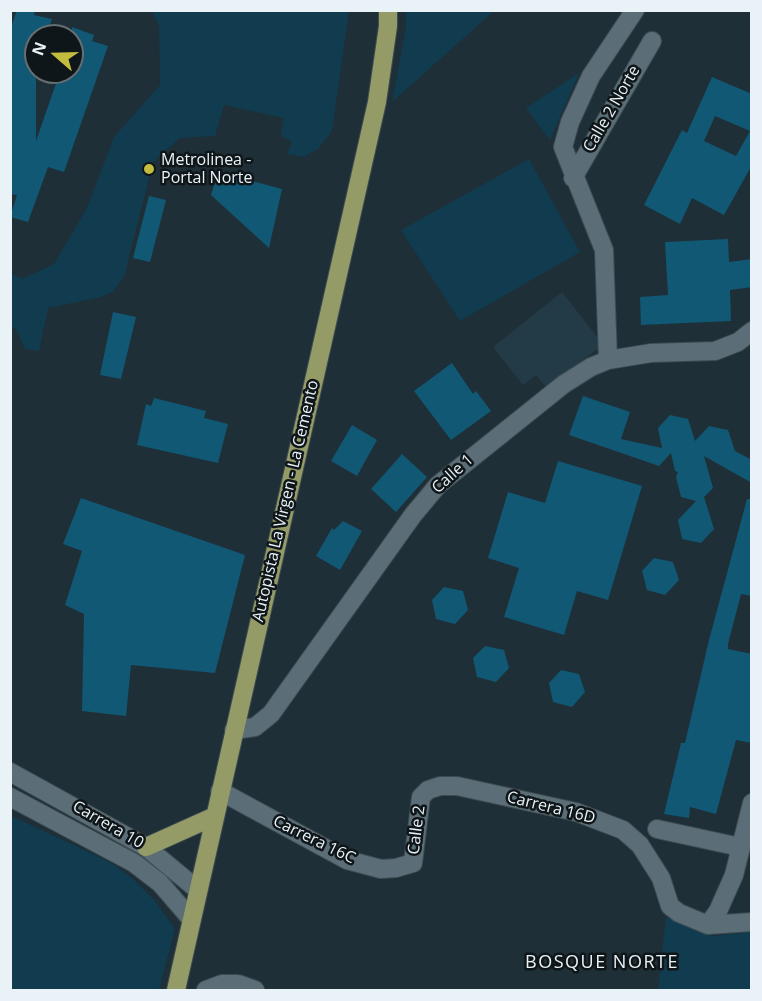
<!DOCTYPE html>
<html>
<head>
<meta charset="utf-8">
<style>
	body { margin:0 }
	#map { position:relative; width:762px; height:1001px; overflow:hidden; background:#1f2f37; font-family:"Open Sans",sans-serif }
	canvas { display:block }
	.frame { position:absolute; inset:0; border:12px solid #e8f2f7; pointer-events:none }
	.north { position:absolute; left:24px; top:24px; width:60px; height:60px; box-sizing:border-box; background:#0f1619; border:2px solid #666e72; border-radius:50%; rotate:290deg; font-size:16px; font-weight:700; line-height:24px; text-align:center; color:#e8f2f7 }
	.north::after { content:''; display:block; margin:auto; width:21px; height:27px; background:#c2bd3f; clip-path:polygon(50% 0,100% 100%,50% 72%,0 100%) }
</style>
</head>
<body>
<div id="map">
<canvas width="762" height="1001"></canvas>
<div class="frame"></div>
<div class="north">N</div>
</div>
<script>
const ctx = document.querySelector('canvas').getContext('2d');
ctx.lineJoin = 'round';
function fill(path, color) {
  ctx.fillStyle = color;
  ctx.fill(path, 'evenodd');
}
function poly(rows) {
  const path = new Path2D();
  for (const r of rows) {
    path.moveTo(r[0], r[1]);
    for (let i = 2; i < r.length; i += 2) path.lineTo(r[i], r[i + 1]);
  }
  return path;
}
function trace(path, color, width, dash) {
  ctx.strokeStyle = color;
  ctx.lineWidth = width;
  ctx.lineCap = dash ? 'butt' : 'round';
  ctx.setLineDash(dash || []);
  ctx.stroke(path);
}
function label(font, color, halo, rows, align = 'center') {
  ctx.font = font + ' "Open Sans",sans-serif';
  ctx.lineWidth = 5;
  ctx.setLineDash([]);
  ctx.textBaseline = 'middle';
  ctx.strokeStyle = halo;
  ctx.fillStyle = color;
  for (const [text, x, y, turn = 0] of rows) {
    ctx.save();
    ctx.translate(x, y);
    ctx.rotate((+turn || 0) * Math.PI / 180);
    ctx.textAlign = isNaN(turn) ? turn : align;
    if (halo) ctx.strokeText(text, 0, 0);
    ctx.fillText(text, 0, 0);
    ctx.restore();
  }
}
fill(poly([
	[562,292,605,347,596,350,547,388,536,375,523,385,493,347]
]), '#233b46');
fill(poly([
	[152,11,349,11,332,131,319,148,304,157,287,154,292,142,281,136,284,118,224,105,215,136,180,138,153,162,124,277,112,292,101,297,48,308,39,351,25,349,17,331,11,326,11,273,22,279,54,264,87,208,114,137,160,85,159,26],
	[406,11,494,11,392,102,406,28],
	[579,73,550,140,526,108],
	[529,159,580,252,460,321,401,230],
	[11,816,108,861,133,879,155,901,175,929,159,990,11,990],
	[666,917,713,936,751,932,751,990,658,990]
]), '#113b4e');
fill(poly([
	[17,10,35,10,34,15,52,19,46,36,36,36,36,141,60,72,72,72,72,27,94,35,92,41,108,46,64,172,48,167,28,222,10,217,17,195,10,194,10,30],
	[712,77,752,94,752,165,724,215,692,198,680,224,644,205,682,130,687,133],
	[715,116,750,131,736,156,704,141],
	[218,172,282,189,269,248,211,195],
	[149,196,166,200,150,262,133,258],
	[728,239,729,262,752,259,752,287,730,290,731,321,641,325,640,297,668,295,665,242],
	[113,312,136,317,121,379,100,375],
	[452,363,473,394,476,391,491,411,451,440,414,391],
	[583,396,630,412,621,439,662,448,658,428,670,415,688,419,695,441,709,426,728,430,735,451,752,460,752,483,704,456,713,488,704,497,714,529,701,543,682,539,678,520,696,501,681,497,676,477,678,472,675,471,671,453,659,466,569,435],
	[154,398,206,411,204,418,228,424,218,463,137,445,146,404,151,406],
	[352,425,377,440,357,476,331,461],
	[402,454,427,477,396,512,371,489],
	[558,461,642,486,608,600,577,591,564,635,504,617,519,568,488,558,508,492,545,503],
	[81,498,245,555,215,673,131,665,126,716,82,711,84,614,65,605,82,551,63,544],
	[747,499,752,499,752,596,741,594,728,644,728,649,752,654,752,743,736,740,716,814,690,807,689,818,664,814,681,743,685,743,709,640],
	[343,521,362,531,340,570,316,556,332,528,334,530],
	[654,558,673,562,679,580,665,595,647,590,642,571],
	[444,587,463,591,468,610,455,624,436,619,432,600],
	[485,646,504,650,509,668,496,682,477,677,473,658],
	[561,670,579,674,585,692,572,707,553,702,549,683]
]), '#115875');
const minor = poly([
	[573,178,652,41],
	[608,360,604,250,563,147,570,122,591,76,635,10],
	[234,730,255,727,271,714,413,515,438,485,564,384,591,367,608,360,651,353,715,351,738,342,752,331],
	[10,772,146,847,198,890],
	[220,791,347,860,381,869,396,868,413,863,421,797,428,790,440,786,457,786,576,812,623,830,640,845,661,878,670,906,679,913,708,925,752,922],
	[10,797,134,863,160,883,191,919],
	[657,829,740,847],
	[708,925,718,911,734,875,752,803],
	[206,990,222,984,238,984,255,990]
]);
const major = poly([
	[146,847,215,816],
	[176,990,377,102,388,26,388,10]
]);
trace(minor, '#3d4c52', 20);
trace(major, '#3d4c52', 20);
trace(minor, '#5b6d76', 18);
trace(major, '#959b67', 18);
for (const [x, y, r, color] of [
	[149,169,6,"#c2bd3f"]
]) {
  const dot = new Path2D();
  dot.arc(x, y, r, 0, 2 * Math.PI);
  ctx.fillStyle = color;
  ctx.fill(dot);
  trace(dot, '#0f1619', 2);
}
label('16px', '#e8f2f7', '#0f1619', [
	["Calle 2 Norte",612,109,-60],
	["Calle 1",453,474,-42],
	["Autopista La Virgen - La Cemento",286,501,-77],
	["Carrera 16D",551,808,14],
	["Carrera 10",108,825,30],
	["Calle 2",417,830,-83],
	["Carrera 16C",314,840,26]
]);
label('16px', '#e8f2f7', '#0f1619', [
	["Metrolinea -",161,160],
	["Portal Norte",161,178]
], 'left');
ctx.letterSpacing = '1.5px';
label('18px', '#e8f2f7', '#0f1619', [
	["BOSQUE NORTE",602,963]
]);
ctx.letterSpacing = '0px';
</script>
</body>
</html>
